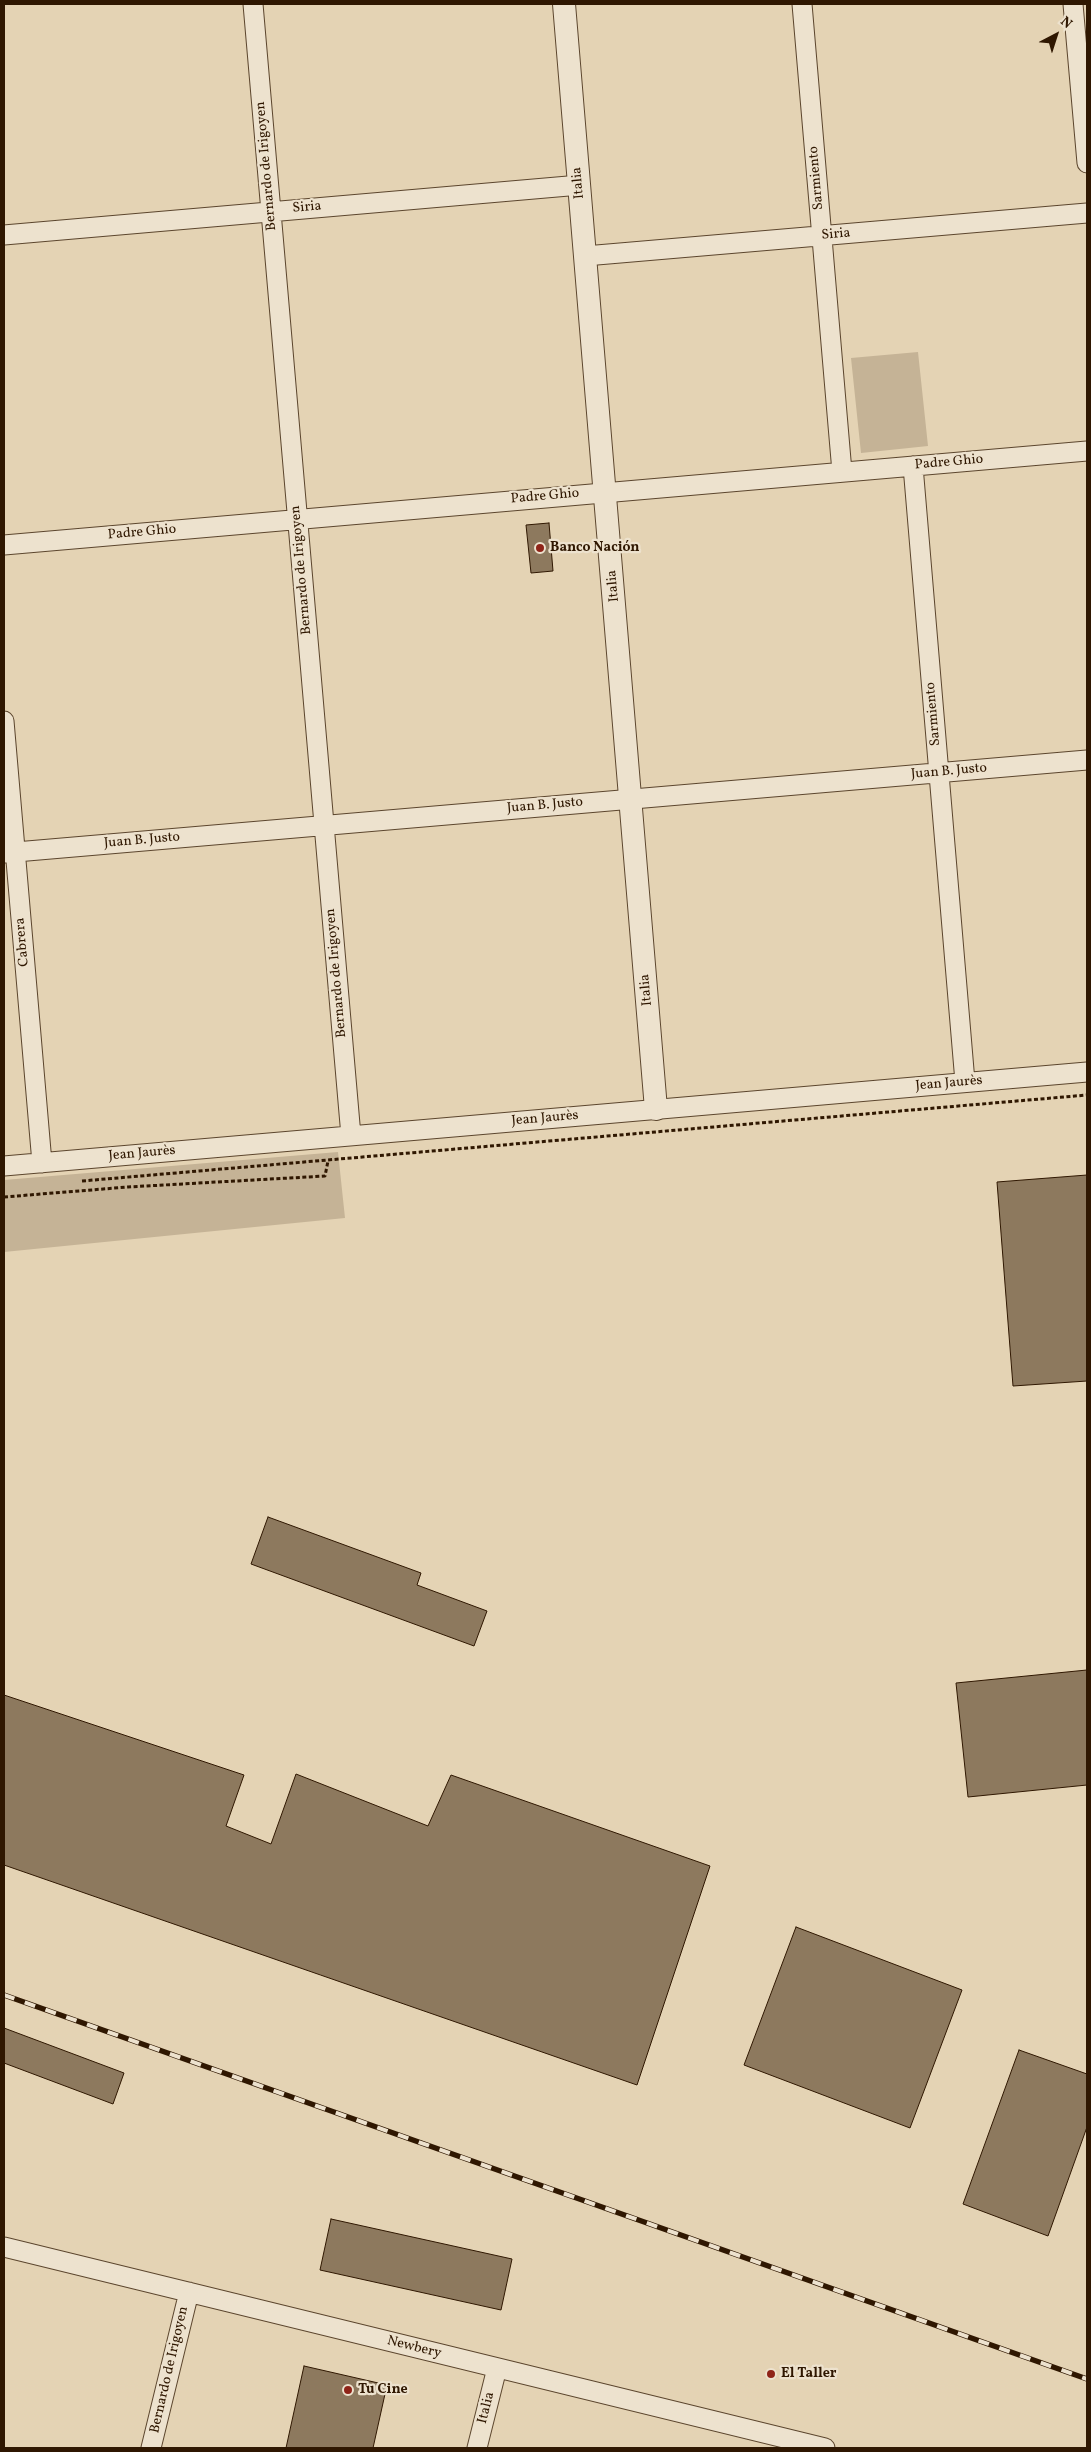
<!DOCTYPE html>
<html>
<head>
<meta charset="utf-8">
<style>
	body { margin:0 }
	#map { position:relative; width:1091px; height:2452px; overflow:hidden; background:#e4d3b4; font-family:Vollkorn,serif }
	canvas { display:block }
	.frame { position:absolute; inset:0; border:5px solid #2f1701; pointer-events:none }
	.north { position:absolute; left:1031px; top:10px; width:50px; height:50px; -webkit-text-stroke:4px #ede2ce; paint-order:stroke; rotate:40deg; font-size:14px; font-weight:700; line-height:20px; text-align:center; color:#2f1701 }
	.north::after { content:''; display:block; margin:auto; width:18px; height:22px; background:#2f1701; clip-path:polygon(50% 0,100% 100%,50% 72%,0 100%) }
</style>
</head>
<body>
<div id="map">
<canvas width="1091" height="2452"></canvas>
<div class="frame"></div>
<div class="north">N</div>
</div>
<script>
const ctx = document.querySelector('canvas').getContext('2d');
ctx.lineJoin = 'round';
function fill(path, color) {
  ctx.fillStyle = color;
  ctx.fill(path, 'evenodd');
}
function poly(rows) {
  const path = new Path2D();
  for (const r of rows) {
    path.moveTo(r[0], r[1]);
    for (let i = 2; i < r.length; i += 2) path.lineTo(r[i], r[i + 1]);
  }
  return path;
}
function trace(path, color, width, dash) {
  ctx.strokeStyle = color;
  ctx.lineWidth = width;
  ctx.lineCap = dash ? 'butt' : 'round';
  ctx.setLineDash(dash || []);
  ctx.stroke(path);
}
function label(font, color, halo, rows, align = 'center') {
  ctx.font = font + ' Vollkorn,serif';
  ctx.lineWidth = 4.5;
  ctx.setLineDash([]);
  ctx.textBaseline = 'middle';
  ctx.strokeStyle = halo;
  ctx.fillStyle = color;
  for (const [text, x, y, turn = 0] of rows) {
    ctx.save();
    ctx.translate(x, y);
    ctx.rotate((+turn || 0) * Math.PI / 180);
    ctx.textAlign = isNaN(turn) ? turn : align;
    if (halo) ctx.strokeText(text, 0, 0);
    ctx.fillText(text, 0, 0);
    ctx.restore();
  }
}
fill(poly([
	[918,352,928,446,861,453,851,358],
	[338,1152,345,1218,4,1252,4,1180]
]), '#c5b396');
const building = poly([
	[549,523,553,571,531,573,526,525,549,523],
	[1087,1175,1087,1381,1013,1386,997,1182,1087,1175],
	[268,1517,421,1573,417,1585,487,1611,474,1646,251,1564,268,1517],
	[1087,1670,1087,1785,968,1797,956,1683,1087,1670],
	[4,1695,244,1775,226,1826,271,1844,296,1774,428,1826,451,1775,710,1866,637,2085,4,1865,4,1695],
	[796,1927,962,1990,910,2128,744,2065,796,1927],
	[4,2028,124,2073,113,2104,4,2063,4,2028],
	[1019,2050,1087,2074,1087,2127,1048,2236,963,2204,1019,2050],
	[331,2219,512,2259,501,2310,320,2270,331,2219],
	[304,2366,387,2385,373,2448,286,2448,304,2366]
]);
fill(building, '#8d795e');
trace(building, '#2f1701', 1);
const minor = poly([
	[253,4,351,1136],
	[802,4,842,472],
	[1073,4,1087,163],
	[4,235,580,185],
	[585,256,1087,213],
	[913,466,965,1082],
	[4,545,1087,451],
	[4,721,42,1163],
	[4,853,1087,760],
	[4,1166,1087,1072],
	[4,2247,825,2448],
	[151,2448,189,2292],
	[477,2448,497,2368]
]);
const tertiary = poly([
	[564,4,656,1109]
]);
trace(minor, '#5c462e', 21);
trace(tertiary, '#5c462e', 24);
trace(poly([
	[82,1181,1087,1095],
	[4,1197,128,1187,325,1176,328,1161]
]), '#2f1701', 3, [4, 2.5]);
trace(minor, '#ede2ce', 19);
trace(tertiary, '#ede2ce', 22);
const rail = poly([
	[4,1995,1087,2379]
]);
trace(rail, '#2f1701', 5.5);
trace(rail, '#ede2ce', 4, [11]);
for (const [x, y, r, color] of [
	[540,548,5,"#8f2418"],
	[771,2374,5,"#8f2418"],
	[348,2390,5,"#8f2418"]
]) {
  const dot = new Path2D();
  dot.arc(x, y, r, 0, 2 * Math.PI);
  ctx.fillStyle = color;
  ctx.fill(dot);
  trace(dot, '#ede2ce', 2);
}
label('14px', '#2f1701', '#ede2ce', [
	["Bernardo de Irigoyen",267,166,-95],
	["Sarmiento",817,178,-95],
	["Italia",579,183,-95],
	["Siria",307,208,-5],
	["Siria",836,235,-5],
	["Padre Ghio",949,463,-5],
	["Padre Ghio",545,497,-5],
	["Padre Ghio",142,533,-5],
	["Bernardo de Irigoyen",302,570,-95],
	["Italia",614,586,-95],
	["Sarmiento",934,714,-95],
	["Juan B. Justo",949,772,-5],
	["Juan B. Justo",545,806,-5],
	["Juan B. Justo",142,841,-5],
	["Cabrera",23,942,-95],
	["Bernardo de Irigoyen",337,973,-95],
	["Italia",647,990,-95],
	["Jean Jaurès",949,1084,-5],
	["Jean Jaurès",545,1119,-5],
	["Jean Jaurès",142,1154,-5],
	["Newbery",414,2348,14],
	["Bernardo de Irigoyen",170,2370,-77],
	["Italia",487,2408,-76]
]);
label('bold 14px', '#2f1701', '#ede2ce', [
	["Banco Nación",550,548],
	["El Taller",781,2374],
	["Tu Cine",358,2390]
], 'left');
</script>
</body>
</html>
